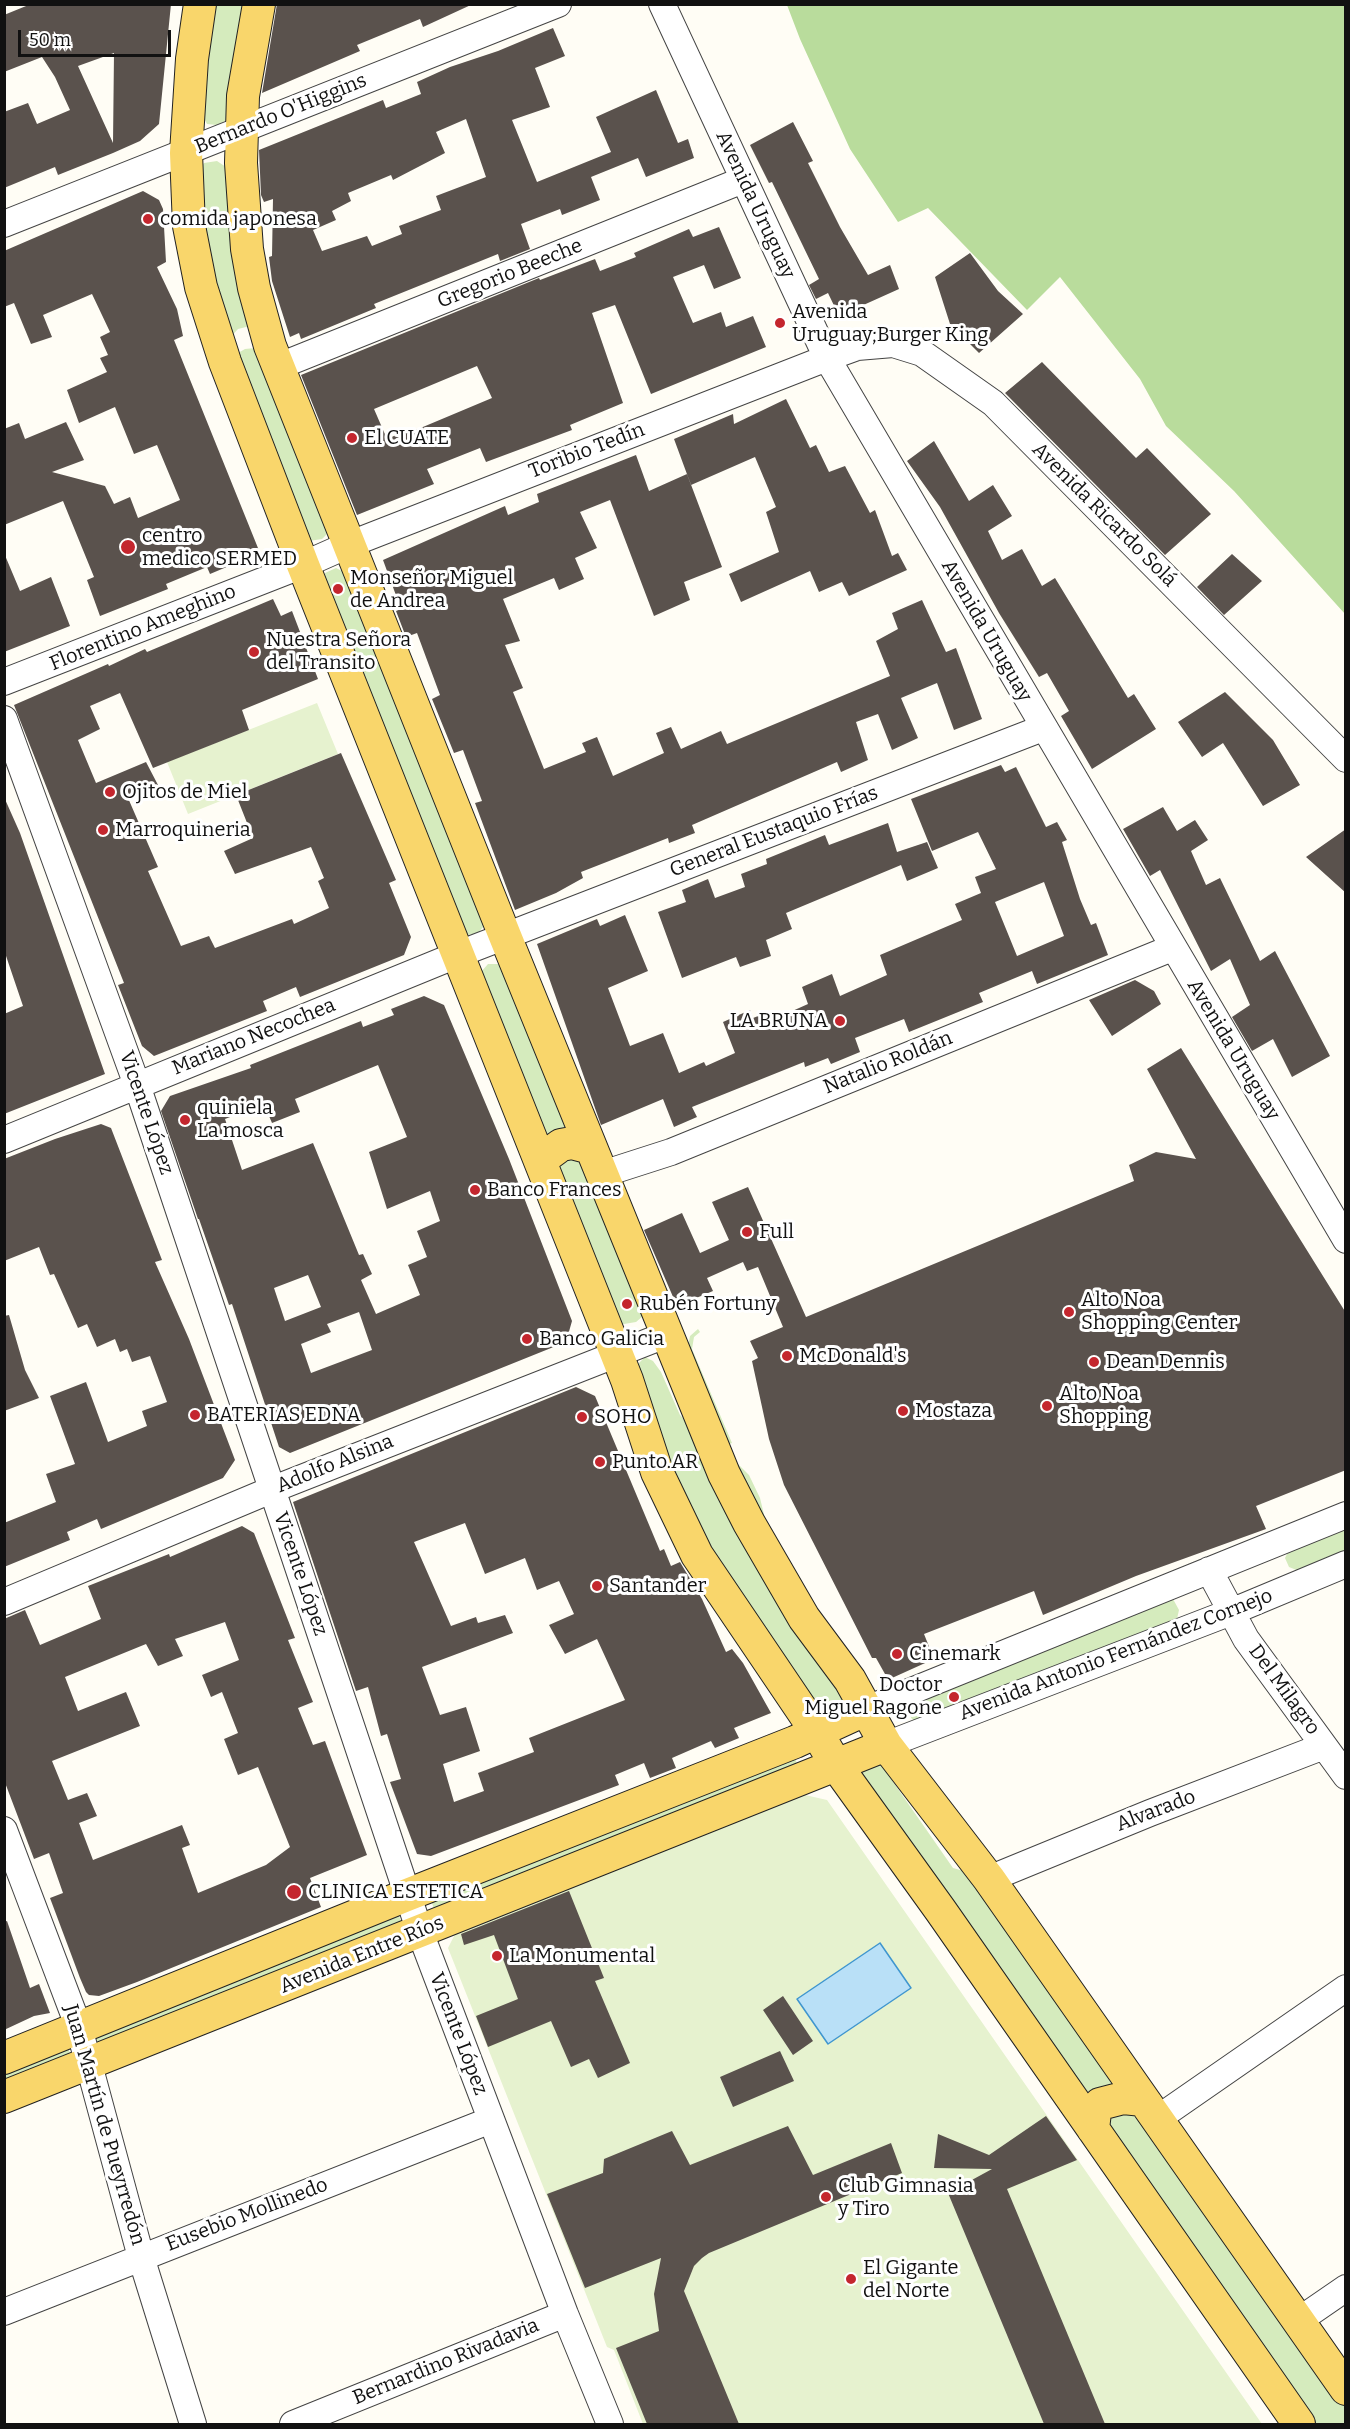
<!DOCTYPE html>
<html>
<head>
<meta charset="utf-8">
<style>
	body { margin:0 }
	#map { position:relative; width:1350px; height:2429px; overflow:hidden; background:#fffdf5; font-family:Bitter,serif }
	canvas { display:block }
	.frame { position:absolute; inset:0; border:6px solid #111; pointer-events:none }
	.scale { position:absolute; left:18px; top:30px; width:153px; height:27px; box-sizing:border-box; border:3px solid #111; border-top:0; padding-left:8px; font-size:18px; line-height:21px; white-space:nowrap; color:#111; -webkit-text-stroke:4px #fff; paint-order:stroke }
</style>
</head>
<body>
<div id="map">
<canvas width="1350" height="2429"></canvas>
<div class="frame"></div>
<div class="scale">50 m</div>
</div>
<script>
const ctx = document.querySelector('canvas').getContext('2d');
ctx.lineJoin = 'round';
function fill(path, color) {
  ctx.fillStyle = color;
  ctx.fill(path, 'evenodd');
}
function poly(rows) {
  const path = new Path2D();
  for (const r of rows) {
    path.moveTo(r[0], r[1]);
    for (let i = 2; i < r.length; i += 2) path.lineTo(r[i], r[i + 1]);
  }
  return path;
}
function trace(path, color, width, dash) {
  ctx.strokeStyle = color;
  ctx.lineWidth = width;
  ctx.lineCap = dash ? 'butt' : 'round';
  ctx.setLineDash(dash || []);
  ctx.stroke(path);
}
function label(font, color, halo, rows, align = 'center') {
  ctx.font = font + ' Bitter,serif';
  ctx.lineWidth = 6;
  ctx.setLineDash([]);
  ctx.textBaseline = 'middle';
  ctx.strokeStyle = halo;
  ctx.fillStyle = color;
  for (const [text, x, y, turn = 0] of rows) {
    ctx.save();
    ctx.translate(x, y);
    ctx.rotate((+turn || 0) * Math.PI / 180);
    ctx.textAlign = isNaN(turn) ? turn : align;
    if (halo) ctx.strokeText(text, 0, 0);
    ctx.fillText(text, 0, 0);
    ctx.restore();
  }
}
fill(poly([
	[210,5,247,5,227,120,217,125,207,124,201,113],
	[217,161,226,167,254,329,246,327,238,329,228,340,209,280,197,173,204,163],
	[255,348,328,533,322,539,309,541,238,353,245,349],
	[336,568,344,572,484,926,477,934,465,935,319,582,325,573],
	[488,964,498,964,508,972,576,1137,546,1150,481,972],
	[579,1153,643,1316,636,1322,618,1325,556,1161],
	[698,1329,700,1332,694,1337,692,1349,732,1443,727,1445,687,1351,690,1336],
	[645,1357,653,1361,661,1372,680,1415,691,1426,837,1686,842,1699,840,1705,833,1712,821,1712,737,1593,708,1542,668,1458,637,1365],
	[736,1462,749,1475,760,1498,767,1527,781,1564],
	[1345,1526,1345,1552,1299,1571,1289,1567,1285,1558,1289,1550],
	[1173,1599,1179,1610,1176,1623,921,1724,912,1719,905,1708,907,1698],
	[793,1752,798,1767,436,1914,430,1898],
	[871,1762,882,1766,953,1868,971,1873,1125,2090,1094,2107,862,1779,859,1769],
	[397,1911,403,1926,99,2048,93,2033],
	[66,2043,72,2058,5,2085,5,2068],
	[1134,2107,1345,2407,1345,2424,1313,2424,1106,2132,1113,2108]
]), '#d5ebbd');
fill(poly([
	[787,5,1345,5,1345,614,1234,491,1166,426,1140,379,1060,277,1027,310,928,208,898,222,850,149,800,39]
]), '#b9dc9c');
fill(poly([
	[317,703,338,754,188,814,167,762],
	[805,1795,827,1800,1262,2424,643,2424,614,2350,607,2347,448,1948,455,1934]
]), '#e6f2cf');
const water = poly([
	[880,1943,911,1988,828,2044,797,1999,880,1943]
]);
fill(water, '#b9e0f7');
trace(water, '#3f96cf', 1.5);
fill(poly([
	[31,4,171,4,159,124,140,141,113,153,58,175,55,167,4,188,4,112,28,103,37,124,70,110,55,77,42,57,4,72,4,15],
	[114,53,113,143,78,66],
	[277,4,473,4,423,27,420,19,357,45,360,51,262,93],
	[553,28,565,56,535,68,550,107,512,120,537,182,611,152,596,117,656,90,678,143,688,139,694,158,646,177,638,158,591,177,600,200,562,215,560,209,521,224,530,249,500,261,498,254,374,304,376,308,301,339,299,333,290,337,272,281,269,257,272,256,273,199,264,202,261,195,259,150,383,100,386,108,421,94,417,82,450,67,498,51],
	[466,119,486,177,436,196,441,210,399,226,402,234,372,246,367,236,322,251,313,230,336,220,332,211,351,201,348,193,391,175,393,180,445,153,436,132],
	[793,122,813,161,808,163,840,227,868,275,890,265,899,289,839,316,828,293,816,299,809,285,819,279,772,182,769,183,750,145],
	[143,191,159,200,163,209,166,262,157,267,177,309,183,336,174,340,260,553,210,574,207,567,166,584,168,589,100,616,87,580,94,577,63,501,4,525,4,429,19,423,25,439,66,422,84,460,52,472,105,486,114,504,130,497,138,518,180,500,157,445,134,454,115,407,79,423,67,390,107,372,100,358,108,355,100,337,110,332,92,294,43,315,52,337,31,344,14,303,4,307,4,251],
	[719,227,741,278,714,289,704,265,673,277,693,323,721,312,726,327,753,316,766,347,651,394,615,305,592,313,623,403,570,425,572,430,486,462,480,448,427,469,434,484,357,515,301,375,539,278,540,280,595,259,600,271,636,257,634,253,689,229,693,237],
	[477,366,492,398,411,432,410,429,387,439,374,409],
	[970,253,998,291,1023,314,979,353,950,324,935,277],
	[1042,362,1136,458,1147,448,1211,514,1165,555,1005,393],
	[786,399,810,448,816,445,829,472,845,466,870,513,875,510,892,556,898,553,907,570,849,596,842,582,819,592,810,571,741,602,729,574,779,552,766,512,776,507,755,457,691,485,674,439,733,414,734,424],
	[934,441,969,501,993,485,1012,516,988,531,1002,560,1022,549,1042,586,1055,578,1128,698,1134,694,1156,729,1092,769,1061,716,1069,711,1047,673,1039,677,999,613,940,507,907,461],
	[636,455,649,491,687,474,722,567,684,582,690,600,654,616,610,500,580,512,597,548,575,558,584,579,559,590,554,578,503,599,520,641,505,645,523,688,513,692,544,769,586,752,582,743,597,737,613,776,664,753,656,733,671,727,681,749,721,731,727,744,890,676,876,641,898,629,892,613,922,600,946,652,956,648,982,719,954,730,937,683,901,698,918,738,892,750,878,714,856,722,868,760,841,772,837,762,692,825,695,833,669,843,668,838,581,872,583,878,556,893,515,910,475,803,482,801,463,750,454,753,432,699,440,695,417,633,406,637,396,611,401,609,383,560,505,506,508,515,539,502,537,494],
	[4,553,20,591,51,577,70,626,4,652],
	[1232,554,1262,581,1224,615,1197,587],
	[273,599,281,616,292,611,318,679,242,710,249,730,153,768,120,693,90,706,100,729,78,740,96,783,146,762,158,785,128,798,158,867,148,871,181,946,209,936,215,948,292,919,294,924,329,908,318,881,324,878,311,847,235,874,224,851,253,838,236,795,341,753,396,880,389,883,411,937,404,955,300,997,296,987,263,1001,267,1011,154,1056,142,1046,118,985,124,983,14,705,108,664,109,666,145,649,147,652],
	[1225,692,1273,740,1300,785,1263,806,1223,743,1202,757,1178,722],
	[1001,765,1005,772,1016,767,1046,827,1057,822,1067,840,1062,842,1080,899,1091,925,1096,923,1108,955,1037,984,1032,971,979,993,983,1002,909,1032,904,1019,855,1038,860,1052,831,1064,828,1058,805,1067,804,1062,692,1107,697,1117,674,1127,663,1099,601,1125,537,944,597,919,600,926,625,915,648,971,608,988,630,1046,663,1033,679,1073,704,1062,706,1066,735,1053,723,1022,750,1010,753,1018,766,1013,770,1021,808,1004,802,987,832,974,840,996,887,975,880,955,962,920,955,904,981,893,975,877,996,869,978,832,932,851,911,799],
	[1044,882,1064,936,1017,956,995,902],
	[4,797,20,833,105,1074,4,1114,4,1014,23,1006,4,950],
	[1163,807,1177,831,1195,820,1208,840,1191,851,1206,885,1220,878,1260,961,1275,951,1330,1056,1292,1077,1273,1039,1252,1051,1232,1017,1250,1005,1230,959,1211,971,1160,870,1150,876,1123,829],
	[888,823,897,852,927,842,938,868,907,881,901,865,786,913,792,929,766,940,771,956,740,967,736,957,682,978,658,912,686,902,682,890,708,879,715,898,745,887,741,874,767,864,766,859,825,835,829,845],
	[1346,829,1346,893,1306,857],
	[1135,980,1154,991,1161,1004,1112,1036,1089,1000],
	[424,996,444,1005,509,1159,572,1321,566,1342,290,1453,279,1447,232,1304,229,1305,199,1219,198,1219,161,1111,170,1096,251,1068,250,1065,361,1021,363,1027,394,1015,391,1009],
	[378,1065,407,1137,369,1152,387,1209,430,1191,440,1221,417,1231,427,1257,408,1265,420,1295,376,1314,361,1280,372,1274,363,1254,359,1255,313,1143,242,1170,225,1119,264,1104,272,1123,300,1112,295,1099],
	[308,1275,321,1307,285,1321,274,1288],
	[359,1312,372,1350,311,1373,301,1344,331,1332,327,1324],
	[1181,1048,1346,1313,1346,1470,1256,1506,1266,1529,1136,1576,1043,1615,1034,1591,924,1634,934,1659,892,1678,885,1674,876,1658,872,1658,784,1485,769,1439,752,1361,758,1358,750,1341,783,1327,758,1267,747,1271,743,1262,707,1278,713,1291,677,1306,644,1230,682,1213,700,1253,729,1240,712,1202,748,1187,806,1317,1134,1181,1129,1165,1156,1152,1196,1159,1147,1069],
	[101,1124,111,1128,162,1260,155,1262,189,1339,235,1460,223,1478,101,1529,97,1519,67,1532,70,1540,4,1567,4,1523,56,1502,46,1474,75,1464,50,1396,86,1382,108,1442,147,1426,142,1411,167,1402,150,1356,132,1362,127,1349,120,1352,115,1339,97,1347,87,1324,78,1328,54,1274,50,1275,39,1247,4,1261,4,1159,55,1139],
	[9,1315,25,1370,39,1398,4,1411,4,1316],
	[576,1387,595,1396,660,1551,664,1549,671,1566,680,1562,702,1599,726,1652,732,1649,743,1663,771,1713,734,1728,739,1738,715,1748,711,1741,672,1758,676,1768,650,1778,644,1763,615,1775,619,1785,431,1856,417,1854,390,1782,401,1779,387,1734,381,1736,368,1687,356,1691,293,1502],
	[465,1523,485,1574,525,1558,537,1590,559,1581,574,1614,549,1625,565,1654,597,1639,625,1700,529,1738,534,1752,478,1773,484,1791,454,1802,443,1764,480,1751,466,1707,440,1715,422,1667,513,1633,505,1615,478,1623,476,1617,451,1626,414,1542],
	[242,1526,254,1533,295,1638,288,1640,313,1702,298,1708,313,1745,325,1741,367,1855,310,1878,321,1907,137,1982,99,1996,89,1995,86,1992,80,1978,50,1898,63,1893,49,1853,34,1859,4,1780,4,1619,25,1610,40,1645,101,1619,88,1586,169,1554,170,1557],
	[225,1622,239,1660,202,1675,211,1697,222,1692,238,1733,224,1739,238,1775,258,1767,290,1847,266,1865,198,1893,182,1848,190,1845,182,1825,93,1860,79,1823,97,1816,87,1793,68,1800,52,1761,140,1726,126,1692,78,1711,65,1677,146,1644,158,1666,183,1656,175,1639],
	[569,1891,604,1978,595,1981,630,2063,598,2078,589,2059,571,2067,551,2021,488,2047,476,2016,518,1999,494,1935,464,1945,461,1934],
	[7,1921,30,1988,39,1984,50,2013,34,2016,4,2030,4,1922],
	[783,1996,813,2041,793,2055,763,2010],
	[780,2051,794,2081,733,2107,720,2077],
	[1046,2116,1077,2160,1007,2189,1105,2424,1044,2424,948,2193,992,2169,934,2168,938,2134,989,2155],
	[788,2126,813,2175,891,2143,902,2173,709,2253,702,2258,694,2266,684,2291,739,2424,647,2424,616,2348,659,2331,654,2294,661,2258,585,2288,547,2194,603,2173,604,2159,672,2131,690,2165]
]), '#5a524d');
const minor = poly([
	[662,4,827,358,1346,1240],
	[4,224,558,4],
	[277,367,743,180],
	[4,682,303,565,348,545,827,358,857,347,893,344,922,353,993,403,1346,759],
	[4,719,137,1085,420,1932,565,2314,610,2424],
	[4,1140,459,954,1043,728],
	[602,1170,615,1170,671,1152,1172,948],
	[1209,1570,1246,1639,1346,1776],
	[4,1602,271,1490,668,1334],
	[867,1709,1346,1515],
	[886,1745,1231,1612,1346,1564],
	[4,1830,79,2028,141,2257,193,2424],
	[989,1879,1150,1813,1324,1746],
	[1157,2119,1346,1988],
	[4,2312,491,2120],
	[1298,2321,1346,2288],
	[293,2424,565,2314]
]);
const major = poly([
	[200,4,192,59,186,153,189,226,201,287,225,362,303,565,627,1380,657,1472,697,1555,816,1731,836,1765,941,1911,1299,2424],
	[259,4,243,96,241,163,247,249,254,288,270,346,505,936,724,1474,749,1523,804,1618,850,1680,886,1745,989,1879,1346,2389],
	[542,1166,546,1156,561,1145,572,1143,591,1148],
	[4,2058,407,1895,795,1742,867,1709],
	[4,2097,886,1745],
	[1093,2129,1095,2112,1100,2104,1123,2098,1143,2100]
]);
trace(minor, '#444', 28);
trace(major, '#222', 34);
trace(minor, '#fff', 26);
trace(major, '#f9d66b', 32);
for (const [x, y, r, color] of [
	[148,219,6,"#c4262e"],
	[780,323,6,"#c4262e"],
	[352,438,6,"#c4262e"],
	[128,547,8,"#c4262e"],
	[338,589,6,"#c4262e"],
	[254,652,6,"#c4262e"],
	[110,792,6,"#c4262e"],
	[103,830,6,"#c4262e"],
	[840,1021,6,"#c4262e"],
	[185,1120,6,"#c4262e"],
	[475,1190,6,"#c4262e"],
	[747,1232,6,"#c4262e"],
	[627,1304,6,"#c4262e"],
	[1069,1312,6,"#c4262e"],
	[527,1339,6,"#c4262e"],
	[787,1356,6,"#c4262e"],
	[1094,1362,6,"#c4262e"],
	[1047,1406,6,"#c4262e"],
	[903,1411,6,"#c4262e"],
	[195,1415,6,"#c4262e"],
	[582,1417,6,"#c4262e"],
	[600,1462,6,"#c4262e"],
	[597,1586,6,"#c4262e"],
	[897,1654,6,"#c4262e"],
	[954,1697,6,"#c4262e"],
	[294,1892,8,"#c4262e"],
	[497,1956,6,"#c4262e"],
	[826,2197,6,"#c4262e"],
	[851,2279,6,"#c4262e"]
]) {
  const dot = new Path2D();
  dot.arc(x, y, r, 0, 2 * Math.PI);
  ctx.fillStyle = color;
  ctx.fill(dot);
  trace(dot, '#fff', 2);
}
label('20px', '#111', '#fff', [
	["Bernardo O'Higgins",281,114,-22],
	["Avenida Uruguay",755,205,65],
	["Gregorio Beeche",510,274,-22],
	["Toribio Tedín",587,451,-21],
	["Avenida Ricardo Solá",1104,515,45],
	["Florentino Ameghino",143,628,-22],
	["Avenida Uruguay",986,631,60],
	["General Eustaquio Frías",774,832,-21],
	["Mariano Necochea",254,1037,-22],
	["Avenida Uruguay",1233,1050,59],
	["Natalio Roldán",888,1063,-22],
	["Vicente López",146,1113,71],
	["Adolfo Alsina",335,1464,-22],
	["Vicente López",300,1574,71],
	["Avenida Antonio Fernández Cornejo",1116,1655,-21],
	["Del Milagro",1284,1690,54],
	["Alvarado",1156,1811,-21],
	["Avenida Entre Ríos",362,1955,-22],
	["Vicente López",458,2034,69],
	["Juan Martín de Pueyrredón",104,2125,74],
	["Eusebio Mollinedo",247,2215,-21],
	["Bernardino Rivadavia",446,2362,-22]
]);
label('20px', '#111', '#fff', [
	["comida japonesa",160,219],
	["Avenida",792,312],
	["Uruguay;Burger King",792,335],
	["El CUATE",364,438],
	["centro",142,536],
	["medico SERMED",142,559],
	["Monseñor Miguel",350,578],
	["de Andrea",350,601],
	["Nuestra Señora",266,640],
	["del Transito",266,663],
	["Ojitos de Miel",122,792],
	["Marroquineria",115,830],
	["LA BRUNA",828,1021,"right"],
	["quiniela",197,1108],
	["La mosca",197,1131],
	["Banco Frances",487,1190],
	["Full",759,1232],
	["Alto Noa",1081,1300],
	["Shopping Center",1081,1323],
	["Rubén Fortuny",639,1304],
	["Banco Galicia",539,1339],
	["McDonald's",799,1356],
	["Dean Dennis",1106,1362],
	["Alto Noa",1059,1394],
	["Shopping",1059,1417],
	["Mostaza",915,1411],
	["BATERIAS EDNA",207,1415],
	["SOHO",594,1417],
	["Punto.AR",612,1462],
	["Santander",609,1586],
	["Cinemark",909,1654],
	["Doctor",942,1685,"right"],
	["Miguel Ragone",942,1708,"right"],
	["CLINICA ESTETICA",308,1892],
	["La Monumental",509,1956],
	["Club Gimnasia",838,2186],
	["y Tiro",838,2209],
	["El Gigante",863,2268],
	["del Norte",863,2291]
], 'left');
</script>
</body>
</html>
